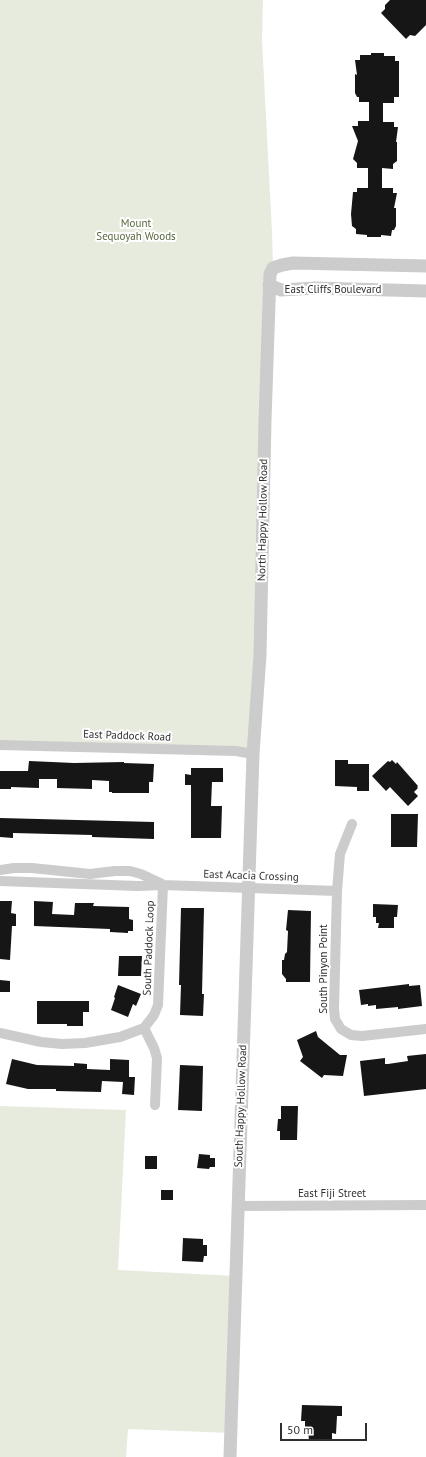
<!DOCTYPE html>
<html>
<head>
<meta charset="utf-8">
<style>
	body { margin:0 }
	#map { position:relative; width:426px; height:1457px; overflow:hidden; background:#fff; font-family:"PT Sans",sans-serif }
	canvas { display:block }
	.scale { position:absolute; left:280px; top:1423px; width:87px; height:18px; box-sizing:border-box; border:2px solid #2f2f2f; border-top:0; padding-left:5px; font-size:12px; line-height:14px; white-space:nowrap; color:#2f2f2f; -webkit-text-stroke:3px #fff; paint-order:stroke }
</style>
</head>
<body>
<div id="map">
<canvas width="426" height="1457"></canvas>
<div class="scale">50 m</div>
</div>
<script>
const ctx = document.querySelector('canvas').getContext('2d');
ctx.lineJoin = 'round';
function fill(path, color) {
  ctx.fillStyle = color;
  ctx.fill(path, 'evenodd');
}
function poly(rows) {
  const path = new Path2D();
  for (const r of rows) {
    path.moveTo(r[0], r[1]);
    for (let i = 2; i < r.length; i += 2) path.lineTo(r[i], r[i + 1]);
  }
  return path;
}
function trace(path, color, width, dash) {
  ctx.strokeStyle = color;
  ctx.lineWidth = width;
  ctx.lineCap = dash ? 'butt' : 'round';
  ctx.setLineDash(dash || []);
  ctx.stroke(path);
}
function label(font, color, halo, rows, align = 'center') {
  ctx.font = font + ' "PT Sans",sans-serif';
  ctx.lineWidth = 4;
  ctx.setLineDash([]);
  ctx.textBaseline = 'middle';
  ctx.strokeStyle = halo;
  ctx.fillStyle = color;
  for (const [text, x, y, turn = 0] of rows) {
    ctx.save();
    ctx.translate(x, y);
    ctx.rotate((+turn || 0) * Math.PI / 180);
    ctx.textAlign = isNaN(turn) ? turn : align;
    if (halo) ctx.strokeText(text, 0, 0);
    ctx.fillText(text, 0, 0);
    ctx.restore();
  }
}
fill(poly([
	[0,0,263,0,262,40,272,232,273,268,253,754,0,745],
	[0,1106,126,1110,118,1270,236,1276,231,1433,128,1429,126,1457,0,1457]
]), '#e6ebde');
fill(poly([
	[390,0,426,0,426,25,415,36,410,35,406,39,381,13,385,9,385,5],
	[371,53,384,53,384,56,395,56,395,61,399,61,399,97,394,97,394,103,383,103,383,122,394,122,394,127,398,127,396,142,397,142,397,161,393,164,393,169,382,168,382,188,393,188,393,193,397,193,394,208,396,208,396,226,394,230,392,230,391,236,381,235,381,237,367,237,367,235,356,234,356,229,352,226,351,214,353,192,357,192,357,188,368,188,368,168,357,168,357,163,353,159,358,141,352,126,358,126,358,121,369,121,369,102,359,102,359,97,357,97,355,93,355,74,357,75,355,60,360,60,360,55,371,55],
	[335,760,348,760,348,764,369,764,369,791,357,791,357,787,335,786],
	[392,760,396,764,397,762,418,786,417,787,418,788,414,792,418,796,408,806,390,787,386,791,372,776,388,761,390,762],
	[29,761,74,763,124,762,124,763,154,764,153,782,149,782,149,793,112,793,112,792,109,792,109,781,92,780,92,789,57,788,57,779,39,779,39,788,11,787,11,789,0,789,0,771,28,771],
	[191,768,223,768,223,782,212,782,211,806,222,806,221,838,191,838,191,785,185,785,185,774,191,775],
	[391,814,418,814,417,847,391,847],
	[0,818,154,822,154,839,92,837,92,835,13,833,13,838,0,837],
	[0,901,12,901,11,913,16,914,16,926,12,926,10,960,0,959],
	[34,901,53,902,52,914,74,915,75,903,94,903,93,906,129,907,129,919,133,920,133,931,128,931,128,933,110,932,110,929,34,926],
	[373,904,398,905,397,917,394,917,394,928,378,928,379,923,376,923,376,917,373,917],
	[181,908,204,908,202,994,204,994,203,1016,180,1015,181,985,179,985],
	[288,910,311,911,310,982,286,982,286,979,282,974,282,960,284,960,285,954,287,952,288,931,286,930],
	[119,956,142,956,141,976,118,976],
	[0,980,10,981,10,992,0,992],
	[409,984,409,986,420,985,422,1006,398,1009,398,1007,376,1009,376,1005,368,1006,368,1004,361,1005,359,990],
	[118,985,141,994,136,1006,133,1004,128,1017,111,1010,115,998,114,997],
	[37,1001,89,1001,89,1012,83,1012,83,1026,67,1026,67,1024,37,1024],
	[316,1031,318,1037,340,1055,347,1055,343,1076,324,1075,322,1078,300,1061,303,1057,297,1040],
	[426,1054,426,1089,364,1096,360,1061,385,1058,385,1064,388,1064,408,1061,407,1056],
	[12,1059,37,1065,74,1066,74,1063,87,1064,87,1069,110,1070,110,1059,129,1060,129,1077,135,1077,134,1095,122,1094,123,1082,102,1081,101,1092,56,1091,56,1089,28,1089,6,1084],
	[180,1065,203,1066,202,1111,178,1110],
	[281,1106,298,1106,297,1140,280,1140,280,1131,277,1131,278,1119,281,1119],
	[199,1154,210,1155,210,1158,215,1158,215,1167,210,1167,209,1169,197,1168],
	[145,1156,157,1156,157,1169,145,1169],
	[161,1190,173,1190,173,1200,161,1200],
	[183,1238,203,1239,203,1245,207,1245,207,1256,204,1256,203,1262,182,1261],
	[302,1405,342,1406,342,1416,337,1416,336,1434,332,1433,332,1441,309,1440,308,1431,305,1431,305,1421,301,1421]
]), '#161616');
trace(poly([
	[0,745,236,751,253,754],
	[352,824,340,854,337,891,334,1008,335,1019,341,1029,351,1035,362,1036,426,1029],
	[0,870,14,868,32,868,90,874,115,871,130,871,141,874,162,884],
	[0,881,138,886,163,885,337,891],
	[144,1028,154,1048,157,1058,155,1105],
	[0,1033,41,1042,62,1044,85,1043,120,1037,144,1028,154,1015,158,1005,163,885],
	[238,1206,426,1205]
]), '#ccc', 10);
trace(poly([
	[269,285,281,290,315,288,426,291],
	[230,1457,253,754,260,655,265,420,270,274,273,268,282,265,293,263,426,266]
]), '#ccc', 13);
label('11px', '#55673f', '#fff', [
	["Mount",136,224],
	["Sequoyah Woods",136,237]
]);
label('11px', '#2f2f2f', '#fff', [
	["East Cliffs Boulevard",333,290],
	["North Happy Hollow Road",263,520,-89],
	["East Paddock Road",127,736,2],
	["East Acacia Crossing",251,876,2],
	["South Paddock Loop",149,948,-88],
	["South Pinyon Point",324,969,-90],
	["South Happy Hollow Road",241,1106,-88],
	["East Fiji Street",332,1194]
]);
</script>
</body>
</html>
